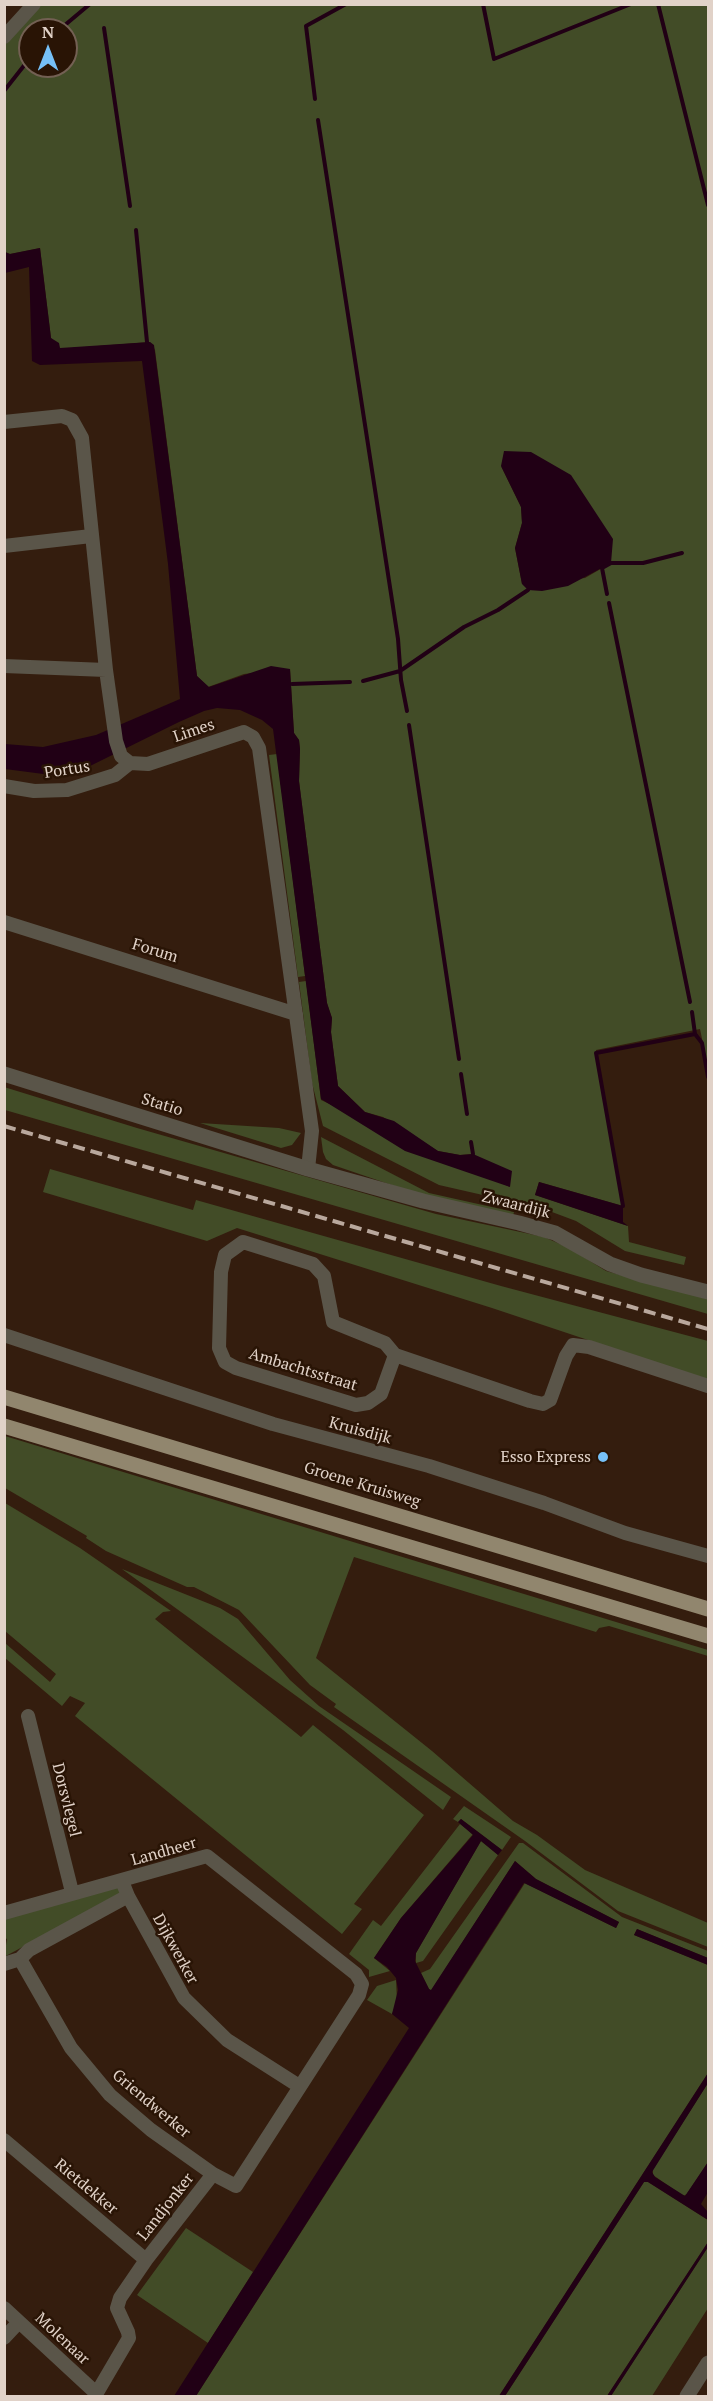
<!DOCTYPE html>
<html>
<head>
<meta charset="utf-8">
<style>
	body { margin:0 }
	#map { position:relative; width:713px; height:2401px; overflow:hidden; background:#341d0e; font-family:"PT Serif",serif }
	canvas { display:block }
	.frame { position:absolute; inset:0; border:6px solid #e1d2c8; pointer-events:none }
	.north { position:absolute; left:18px; top:18px; width:60px; height:60px; box-sizing:border-box; background:#291405; border:2px solid #736053; border-radius:50%; rotate:0deg; font-size:16px; font-weight:700; line-height:24px; text-align:center; color:#e1d2c8 }
	.north::after { content:''; display:block; margin:auto; width:21px; height:27px; background:#76c0f7; clip-path:polygon(50% 0,100% 100%,50% 72%,0 100%) }
</style>
</head>
<body>
<div id="map">
<canvas width="713" height="2401"></canvas>
<div class="frame"></div>
<div class="north">N</div>
</div>
<script>
const ctx = document.querySelector('canvas').getContext('2d');
ctx.lineJoin = 'round';
function fill(path, color) {
  ctx.fillStyle = color;
  ctx.fill(path, 'evenodd');
}
function poly(rows) {
  const path = new Path2D();
  for (const r of rows) {
    path.moveTo(r[0], r[1]);
    for (let i = 2; i < r.length; i += 2) path.lineTo(r[i], r[i + 1]);
  }
  return path;
}
function trace(path, color, width, dash) {
  ctx.strokeStyle = color;
  ctx.lineWidth = width;
  ctx.lineCap = dash ? 'butt' : 'round';
  ctx.setLineDash(dash || []);
  ctx.stroke(path);
}
function label(font, color, halo, rows, align = 'center') {
  ctx.font = font + ' "PT Serif",serif';
  ctx.lineWidth = 5;
  ctx.setLineDash([]);
  ctx.textBaseline = 'middle';
  ctx.strokeStyle = halo;
  ctx.fillStyle = color;
  for (const [text, x, y, turn = 0] of rows) {
    ctx.save();
    ctx.translate(x, y);
    ctx.rotate((+turn || 0) * Math.PI / 180);
    ctx.textAlign = isNaN(turn) ? turn : align;
    if (halo) ctx.strokeText(text, 0, 0);
    ctx.fillText(text, 0, 0);
    ctx.restore();
  }
}
fill(poly([
	[41,5,708,5,708,1068,700,1029,596,1050,623,1206,539,1182,535,1195,628,1226,629,1242,686,1257,684,1265,625,1251,576,1221,544,1209,439,1185,323,1126,312,1083,299,982,306,981,321,1100,510,1187,473,1154,460,1155,438,1151,383,1117,365,1112,338,1086,331,1032,332,1018,327,1003,299,781,300,749,299,740,294,733,290,669,244,674,208,687,197,676,155,350,150,342,59,349,51,338,40,248,10,254,5,252,4,46],
	[30,30,66,30,66,66,30,66],
	[501,466,611,563,585,578,522,584,515,548,522,523,521,507],
	[277,754,305,976,298,977,269,755],
	[4,1087,137,1128,436,1214,544,1237,569,1248,606,1271,708,1299,708,1314,5,1110],
	[200,1123,279,1128,301,1133,292,1145,281,1148],
	[321,1137,429,1193,514,1212,513,1216,418,1194,333,1165,326,1159,323,1152],
	[50,1169,193,1210,196,1200,501,1286,708,1341,708,1380,492,1308,237,1228,207,1241,43,1192],
	[5,1436,708,1650,708,1656,609,1626,599,1628,596,1632,354,1557,316,1658,432,1751,513,1821,537,1835,585,1870,708,1923,708,1947,618,1911,525,1841,334,1707,336,1704,310,1685,239,1610,194,1587,187,1587,106,1551,86,1538,87,1536,5,1488],
	[5,1503,80,1548,171,1611,163,1612,155,1619,301,1737,313,1725,424,1815,354,1904,362,1909,342,1934,75,1716,85,1703,70,1696,62,1706,5,1658,5,1643,50,1682,56,1674,5,1631],
	[122,1569,220,1608,238,1619,290,1680,319,1706,451,1797,443,1810,343,1730],
	[464,1806,511,1837,502,1850,461,1819,458,1822,453,1819],
	[460,1824,473,1834,401,1918,374,1958,390,1971,369,1977,369,1970,349,1954,373,1920,381,1926],
	[481,1841,498,1855,423,1961,416,1963,416,1953],
	[519,1843,523,1843,622,1917,708,1951,708,1958,637,1929,634,1935,708,1965,708,2073,499,2396,196,2396,525,1883,616,1928,619,1922,536,1879,515,1861,431,1991,429,1989,421,1973,430,1969],
	[114,1887,119,1888,120,1894,4,1957,7,1939,5,1938,5,1919],
	[396,1980,397,2001,392,2014,367,2000,377,1986],
	[708,2083,708,2162,687,2194,683,2196,653,2175,653,2169],
	[644,2182,648,2182,708,2220,708,2242,607,2396,505,2396],
	[186,2228,253,2272,208,2343,137,2295],
	[708,2247,708,2308,652,2396,611,2396]
]), '#424c27');
fill(poly([
	[40,248,51,338,59,343,60,348,150,342,154,345,197,676,209,687,271,666,290,669,294,733,299,740,300,749,299,781,327,1003,332,1018,331,1032,338,1086,365,1112,394,1121,438,1151,460,1155,473,1154,512,1171,510,1187,405,1151,321,1099,273,729,262,720,240,710,217,708,204,711,179,722,86,768,51,775,5,769,5,744,43,747,96,735,180,699,168,564,142,361,40,365,32,361,29,267,5,273,5,252,10,254],
	[504,451,531,452,571,475,613,539,611,563,568,586,542,591,528,590,522,584,515,548,522,523,521,507,501,466],
	[539,1182,623,1206,623,1222,628,1226,535,1195],
	[461,1819,502,1850,498,1855,481,1841,416,1953,415,1961,429,1989,431,1990,515,1861,536,1879,619,1922,616,1928,524,1883,196,2396,174,2396,409,2028,392,2014,398,1990,396,1978,387,1967,374,1958,401,1918,473,1835,458,1822],
	[637,1929,708,1958,708,1965,634,1935],
	[708,2073,708,2083,652,2172,655,2177,685,2196,708,2162,708,2192,701,2204,708,2212,708,2220,648,2182,644,2182,505,2396,499,2396],
	[708,2242,708,2247,611,2396,607,2396]
]), '#210015');
trace(poly([
	[483,4,494,59,631,4],
	[658,4,708,205],
	[104,28,130,206],
	[59,30,90,4],
	[4,91,30,58],
	[315,99,306,26,346,4],
	[318,120,398,639,401,680,407,711],
	[136,230,147,342],
	[607,594,602,568,611,563,643,563,682,553],
	[609,603,690,1002],
	[363,681,400,671,464,627,498,610,528,590],
	[292,684,350,682],
	[409,725,459,1059],
	[695,1034,702,1043,708,1077],
	[461,1074,467,1114],
	[471,1142,473,1154],
	[623,1206,596,1053,695,1034,692,1012]
]), '#210015', 4);
trace(poly([
	[4,37,34,4],
	[4,422,62,416,72,420,82,438,106,670,116,741,121,756,130,763,148,764,244,732,253,737,259,748,312,1131,308,1169],
	[4,546,91,536],
	[4,666,106,670],
	[4,786,34,791,67,790,115,775,130,763],
	[4,922,296,1014],
	[4,1335,273,1424,429,1466,544,1503,625,1533,708,1556],
	[395,1355,381,1394,368,1403,356,1405,236,1368,225,1362,219,1348,221,1272,225,1255,243,1242,313,1264,324,1276,333,1322,385,1343,395,1355,530,1401,543,1404,550,1400,566,1356,573,1345,589,1347,708,1386],
	[28,1716,72,1892],
	[122,1881,128,1896,184,1998,227,2040,299,2086],
	[4,1913,207,1856,356,1974,362,1984,359,1995,236,2186,213,2174,146,2260,120,2298,117,2308,128,2332,129,2338,95,2396],
	[20,1959,71,2048,110,2095,151,2130,213,2174],
	[4,1964,20,1959,29,1950,128,1896],
	[4,2140,146,2260],
	[4,2308,96,2393],
	[4,2338,19,2322]
]), '#5a5549', 14);
trace(poly([
	[4,1074,308,1169,423,1201,519,1223,555,1233,610,1264,641,1275,708,1292],
	[687,2396,708,2363]
]), '#5a5549', 15);
trace(poly([
	[4,1397,708,1609],
	[4,1426,708,1636]
]), '#91866e', 15);
trace(poly([
	[4,1126,708,1329]
]), '#b9a89d', 4, [12, 6]);
for (const [x, y, r, color] of [
	[603,1457,6,"#76c0f7"]
]) {
  const dot = new Path2D();
  dot.arc(x, y, r, 0, 2 * Math.PI);
  ctx.fillStyle = color;
  ctx.fill(dot);
  trace(dot, '#291405', 2);
}
label('16px', '#e1d2c8', '#291405', [
	["Limes",194,731,-19],
	["Portus",67,770,-9],
	["Forum",155,951,17],
	["Statio",162,1105,17],
	["Zwaardijk",516,1205,14],
	["Ambachtsstraat",303,1370,17],
	["Kruisdijk",360,1431,15],
	["Groene Kruisweg",362,1485,17],
	["Dorsvlegel",66,1800,76],
	["Landheer",164,1852,-16],
	["Dijkwerker",175,1949,61],
	["Griendwerker",151,2104,40],
	["Rietdekker",86,2187,40],
	["Landjonker",166,2207,-52],
	["Molenaar",62,2339,43]
]);
label('16px', '#e1d2c8', '#291405', [
	["Esso Express",591,1457]
], 'right');
</script>
</body>
</html>
